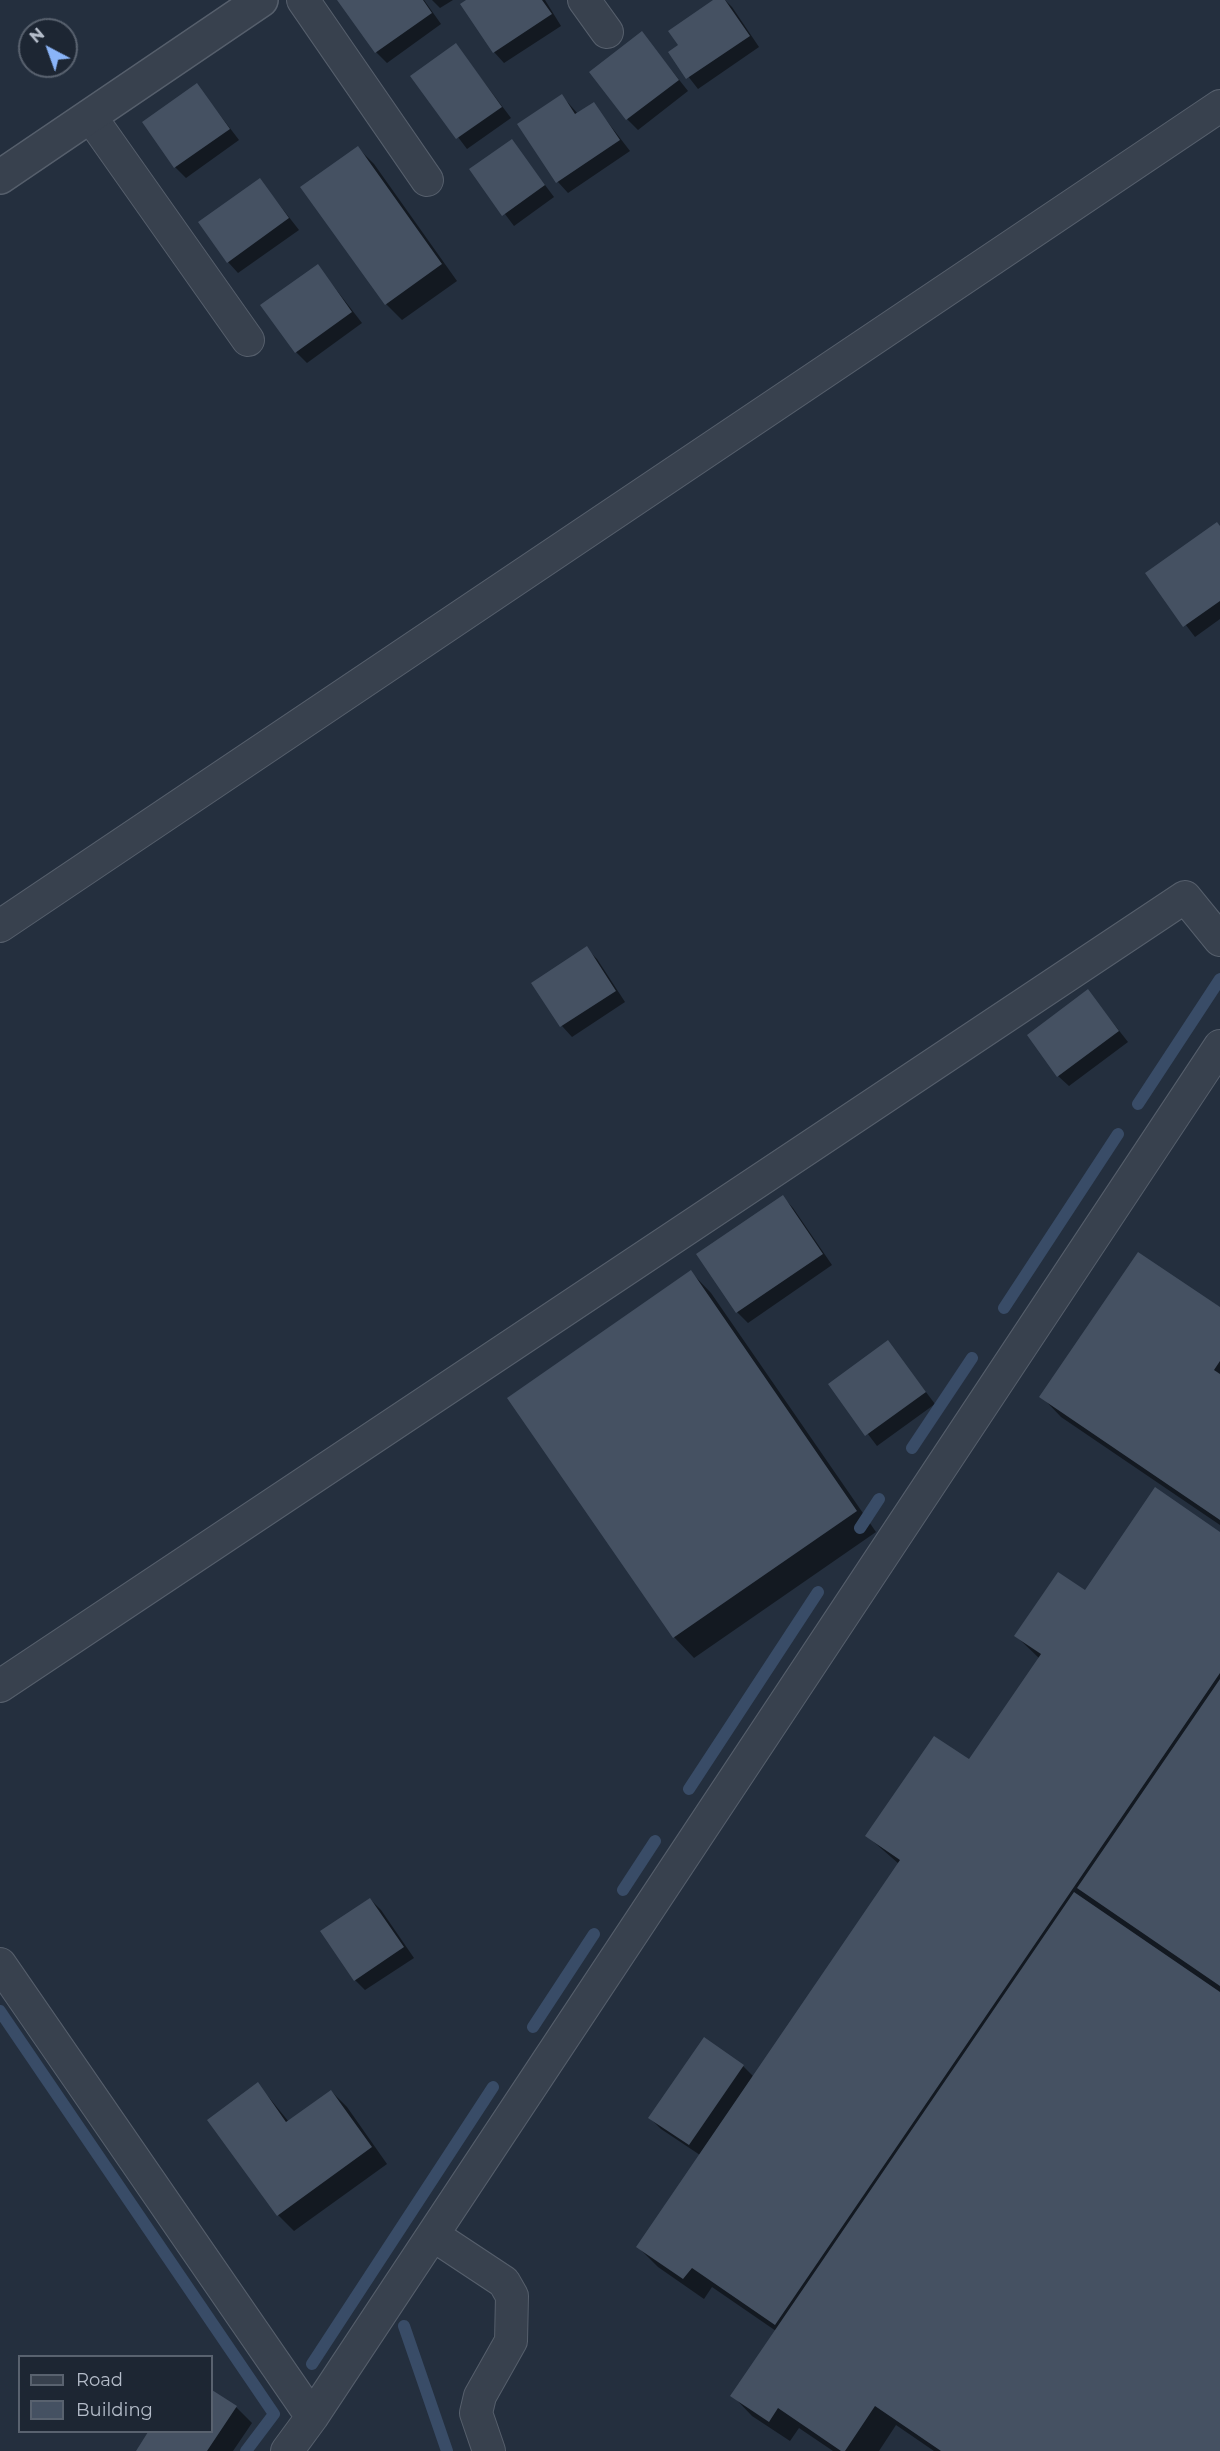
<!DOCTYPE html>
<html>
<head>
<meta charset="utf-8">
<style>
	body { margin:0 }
	#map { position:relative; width:1220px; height:2451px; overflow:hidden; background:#242f3e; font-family:Montserrat,sans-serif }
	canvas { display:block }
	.legend { position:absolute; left:18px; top:2355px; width:195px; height:78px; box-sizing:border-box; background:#1d2633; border:2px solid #59626f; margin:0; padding:8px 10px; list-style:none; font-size:18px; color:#b4bcc9 }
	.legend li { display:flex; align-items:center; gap:12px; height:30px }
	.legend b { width:30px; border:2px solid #59626f }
	.north { position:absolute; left:18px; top:18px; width:60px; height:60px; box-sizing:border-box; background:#1d2633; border:2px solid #59626f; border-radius:50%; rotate:319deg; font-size:16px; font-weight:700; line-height:24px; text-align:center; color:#b4bcc9 }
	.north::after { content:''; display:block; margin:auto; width:21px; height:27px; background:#8ab4f8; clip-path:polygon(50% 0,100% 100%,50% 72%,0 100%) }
</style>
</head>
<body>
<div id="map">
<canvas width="1220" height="2451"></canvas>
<ul class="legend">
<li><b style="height:8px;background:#38414e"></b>Road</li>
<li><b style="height:16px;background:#455162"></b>Building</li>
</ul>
<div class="north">N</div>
</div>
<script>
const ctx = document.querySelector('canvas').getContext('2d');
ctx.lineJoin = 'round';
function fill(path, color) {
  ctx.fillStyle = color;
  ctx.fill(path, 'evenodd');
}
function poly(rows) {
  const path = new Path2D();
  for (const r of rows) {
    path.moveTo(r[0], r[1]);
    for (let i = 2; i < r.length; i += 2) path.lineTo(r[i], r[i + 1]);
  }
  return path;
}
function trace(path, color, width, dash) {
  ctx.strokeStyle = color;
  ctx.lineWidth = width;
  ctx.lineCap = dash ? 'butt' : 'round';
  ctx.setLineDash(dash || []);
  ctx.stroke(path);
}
fill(poly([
	[340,0,424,0,441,24,387,63,376,52],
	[432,0,453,0,440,8],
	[469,0,545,0,561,26,504,63,494,52],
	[716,0,725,0,732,7,759,47,698,89,670,53,680,46],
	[642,33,688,91,638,130,627,119],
	[456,45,511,118,467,149,412,76],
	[197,85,239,140,186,178,175,167],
	[562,96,578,114,593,103,630,151,568,193,558,182,519,125],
	[512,141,554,197,514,226,471,169],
	[358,148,374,164,457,281,402,320,386,304,303,187],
	[260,180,299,230,238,273,228,262],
	[318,266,362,323,307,363,296,352],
	[1220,527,1220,619,1195,637,1147,574],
	[586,948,597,959,625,1002,572,1037,562,1026,533,983],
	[1088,991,1128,1042,1069,1086,1058,1076],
	[783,1197,793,1208,832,1265,748,1323,737,1312],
	[691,1272,711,1293,876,1532,694,1658,674,1637,509,1399],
	[1220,1309,1220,1525,1061,1417,1041,1396],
	[888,1342,935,1404,877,1446,830,1384],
	[1220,1533,1220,2451,934,2451,896,2425,879,2451,833,2451,799,2428,790,2441,752,2416,732,2395,776,2331,712,2287,704,2299,658,2267,638,2247,700,2155,661,2129,650,2118,743,2066,754,2077,899,1864,867,1836,969,1761,1040,1659,1016,1636,1085,1592],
	[370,1899,381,1910,414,1958,365,1990,355,1980],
	[258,2084,289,2122,331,2091,347,2107,387,2164,294,2231,278,2215,209,2120],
	[212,2391,236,2407,252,2423,233,2451,137,2451,150,2432,212,2432]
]), '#0007');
trace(poly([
	[1138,1104,1220,979],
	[1004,1308,1118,1134],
	[912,1448,972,1358],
	[860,1528,879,1499],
	[689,1789,818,1592],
	[623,1890,655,1841],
	[0,2011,274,2414,246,2451],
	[533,2027,594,1934],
	[404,2326,447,2451],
	[312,2364,493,2087]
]), '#394c67', 12);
fill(poly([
	[337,0,423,0,432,13,375,53],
	[466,0,542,0,552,14,493,53,460,4],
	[713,0,725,0,750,36,686,79,668,52,678,45,668,31],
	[642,31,679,80,626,120,589,72],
	[456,43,502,107,456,139,410,76],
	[197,83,230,129,174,168,142,122],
	[562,94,575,114,594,102,620,140,556,183,517,124],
	[512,139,545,185,502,216,469,169],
	[358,146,442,264,385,305,300,187],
	[260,178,289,218,227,263,198,222],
	[318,264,352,312,295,353,260,305],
	[1217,522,1220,526,1220,601,1183,627,1145,573],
	[587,946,616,991,560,1027,531,983],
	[1088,989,1119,1031,1057,1077,1027,1035],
	[783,1195,823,1254,736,1313,696,1254],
	[1138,1252,1220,1307,1220,1361,1214,1370,1220,1374,1220,1520,1039,1397],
	[691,1270,857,1511,673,1638,507,1398],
	[888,1340,926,1392,865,1436,828,1384],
	[1155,1487,1220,1532,1220,1673,775,2325,692,2268,683,2279,636,2247,900,1860,865,1836,934,1736,969,1759,1041,1654,1014,1636,1058,1572,1085,1590],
	[1220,1679,1220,1986,1077,1888],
	[1074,1892,1220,1992,1220,2451,941,2451,875,2406,845,2451,841,2451,778,2408,769,2422,730,2396],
	[370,1898,404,1947,354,1981,320,1931],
	[704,2037,744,2065,689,2145,648,2118],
	[258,2082,286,2122,331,2090,372,2147,277,2216,207,2120],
	[212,2390,237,2406,207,2451,136,2451,148,2432,212,2432]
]), '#455162');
const minor = poly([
	[303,0,427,180],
	[584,0,607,32],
	[90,116,248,340],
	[0,926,1220,106],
	[0,1686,1185,897,1220,940],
	[0,1964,312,2417],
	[433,2235,504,2282,512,2296,511,2341,480,2396,476,2413,489,2451],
	[287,2451,312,2417,1220,1046]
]);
const tertiary = poly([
	[0,177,261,0]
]);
trace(minor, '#565f6c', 34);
trace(tertiary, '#565f6c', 36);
trace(minor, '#38414e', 32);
trace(tertiary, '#38414e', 33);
</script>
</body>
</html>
